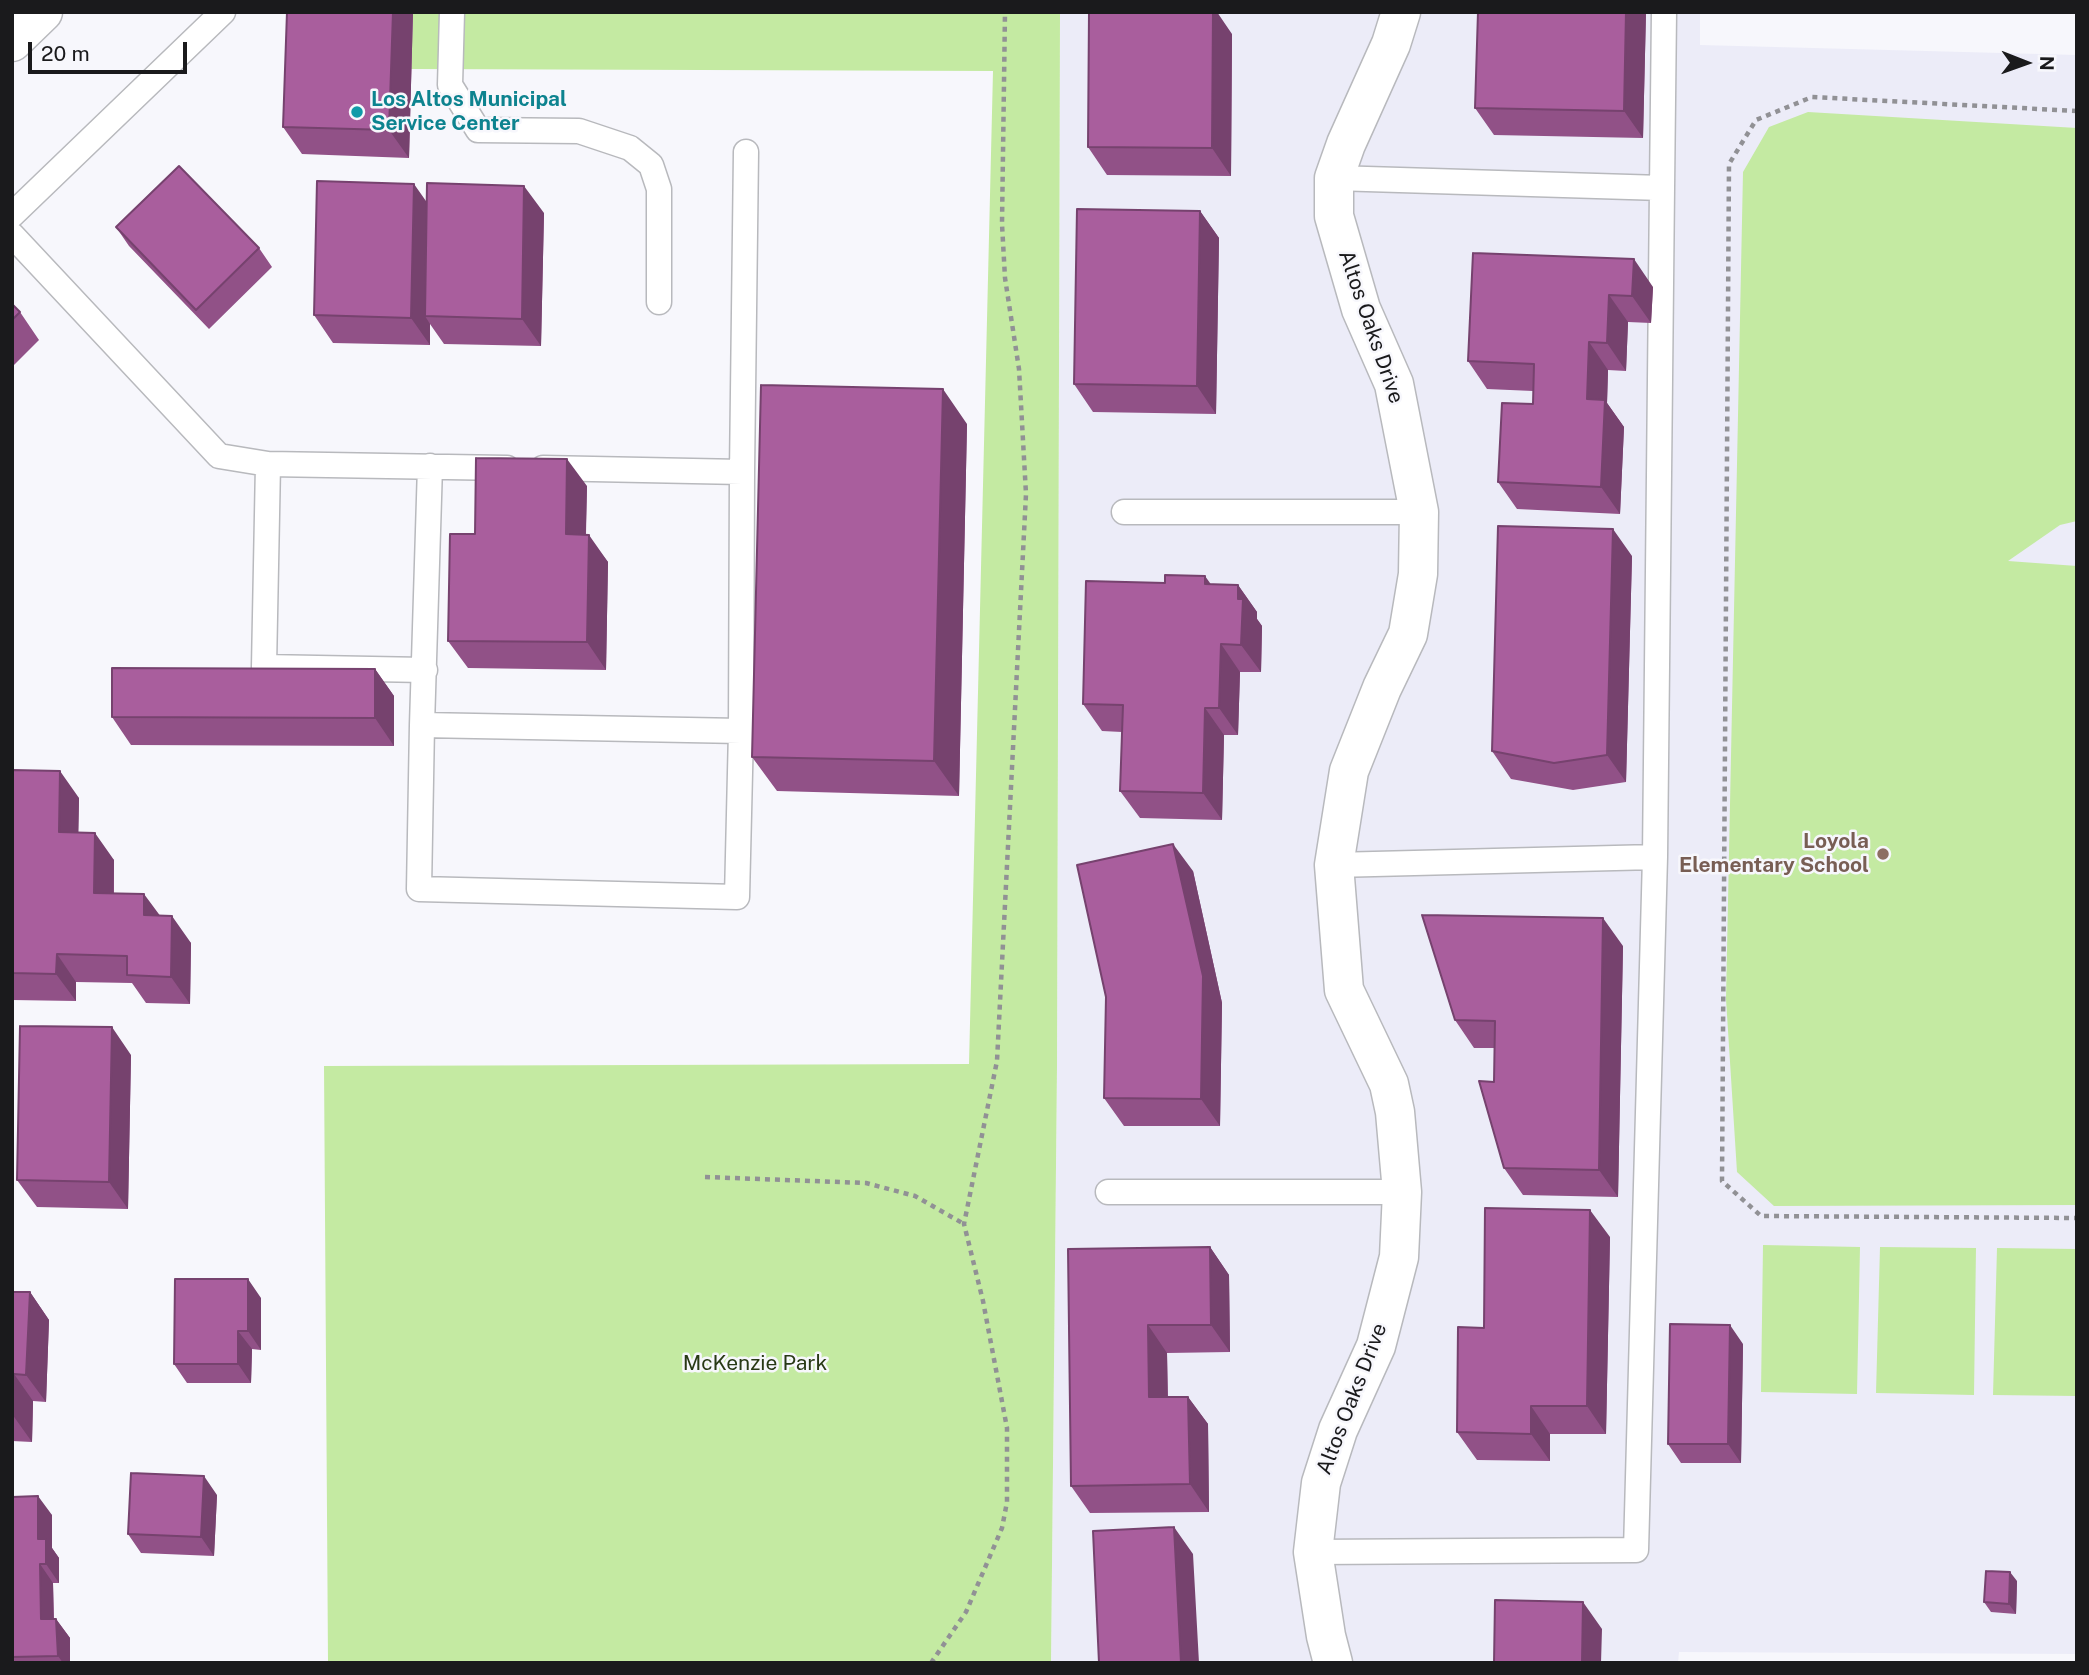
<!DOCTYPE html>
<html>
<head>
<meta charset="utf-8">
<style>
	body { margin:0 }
	#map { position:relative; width:2089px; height:1675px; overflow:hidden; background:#f7f7fc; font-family:"Public Sans",sans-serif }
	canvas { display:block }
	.frame { position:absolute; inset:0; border:14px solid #1a1a1c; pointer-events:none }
	.north { position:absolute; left:1991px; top:28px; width:70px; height:70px; -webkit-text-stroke:5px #f7f7fc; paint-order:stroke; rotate:91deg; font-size:19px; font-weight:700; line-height:28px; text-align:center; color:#1a1a1c }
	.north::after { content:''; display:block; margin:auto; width:24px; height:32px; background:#1a1a1c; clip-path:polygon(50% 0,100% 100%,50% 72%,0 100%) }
	.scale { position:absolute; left:28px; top:42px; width:159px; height:32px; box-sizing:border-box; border:4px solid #1a1a1c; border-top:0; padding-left:9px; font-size:21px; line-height:24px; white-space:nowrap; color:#1a1a1c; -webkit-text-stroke:5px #f7f7fc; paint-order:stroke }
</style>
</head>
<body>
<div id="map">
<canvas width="2089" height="1675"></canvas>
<div class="frame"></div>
<div class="north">N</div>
<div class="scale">20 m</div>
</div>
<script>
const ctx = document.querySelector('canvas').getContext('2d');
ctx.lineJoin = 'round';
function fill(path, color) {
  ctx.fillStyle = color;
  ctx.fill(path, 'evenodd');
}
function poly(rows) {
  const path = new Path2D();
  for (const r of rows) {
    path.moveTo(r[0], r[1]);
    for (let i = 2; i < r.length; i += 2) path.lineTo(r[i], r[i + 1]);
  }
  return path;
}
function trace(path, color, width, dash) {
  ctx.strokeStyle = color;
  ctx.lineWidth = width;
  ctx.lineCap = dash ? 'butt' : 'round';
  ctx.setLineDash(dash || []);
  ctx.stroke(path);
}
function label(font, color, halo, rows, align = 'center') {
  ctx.font = font + ' "Public Sans",sans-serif';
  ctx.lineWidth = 5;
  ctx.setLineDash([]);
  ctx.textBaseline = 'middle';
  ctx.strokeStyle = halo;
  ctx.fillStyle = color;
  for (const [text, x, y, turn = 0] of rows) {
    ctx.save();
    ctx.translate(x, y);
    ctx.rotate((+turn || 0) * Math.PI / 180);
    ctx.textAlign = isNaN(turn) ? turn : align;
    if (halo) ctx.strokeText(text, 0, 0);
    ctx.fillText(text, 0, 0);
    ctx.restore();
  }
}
fill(poly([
	[1060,12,1700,12,1700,45,2077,55,2077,1654,1679,1652,1678,1663,1051,1663,1057,1066]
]), '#ececf8');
fill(poly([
	[413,12,1060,12,1057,1066,1051,1663,328,1663,324,1066,969,1064,993,71,411,69],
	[1808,112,2077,128,2077,521,2060,525,2008,561,2077,566,2077,1205,1774,1206,1737,1172,1726,999,1743,172,1769,127],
	[1763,1245,1860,1247,1857,1394,1761,1392],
	[1880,1247,1976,1248,1974,1395,1876,1393],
	[1997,1248,2077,1249,2077,1396,1993,1395]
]), '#c4eaa2');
const service = poly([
	[452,12,450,85,478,130,579,131,630,148,651,165,659,189,659,302],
	[1334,178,1662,188,1655,857],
	[1662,188,1664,12],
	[12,215,223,12],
	[12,235,219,456,268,464,507,468],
	[268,464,264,667,425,670],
	[430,466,422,725,741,731,742,472,543,468],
	[742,472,746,152],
	[1124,512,1419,512],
	[422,725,419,889,737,897,741,731],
	[1108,1192,1402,1192],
	[1313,1552,1636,1550,1655,857,1334,865]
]);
const minor = poly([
	[1333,1663,1326,1636,1313,1552,1321,1483,1338,1430,1376,1346,1399,1257,1402,1192,1395,1112,1389,1084,1344,990,1334,865,1349,771,1382,688,1408,634,1418,574,1419,512,1394,384,1361,309,1334,216,1334,178,1346,144,1391,44,1401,12]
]);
const tertiary = poly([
	[12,42,43,12]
]);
trace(service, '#b8b9bd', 27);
trace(minor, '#b8b9bd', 41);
trace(tertiary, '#b8b9bd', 41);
trace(poly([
	[2077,111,1812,97,1756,120,1729,164,1722,1181,1761,1216,2077,1218],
	[705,1177,866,1183,915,1196,964,1224],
	[931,1663,966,1612,1002,1528,1007,1502,1007,1428,983,1301,964,1224,997,1061,1026,494,1019,369,1005,278,1002,224,1005,12]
]), '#919195', 4.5, [5, 5]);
trace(service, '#fff', 24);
trace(minor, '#fff', 38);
trace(tertiary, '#fff', 38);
fill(poly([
	[287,12,413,12,409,158,302,154,283,127],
	[1478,12,1646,12,1643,138,1494,135,1475,108],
	[1232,34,1231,176,1107,175,1088,147],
	[1200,211,1219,238,1216,414,1093,412,1074,384],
	[544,213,541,346,444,344,430,324,430,345,333,343,314,315],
	[116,227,259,248,272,267,209,329,129,246],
	[1473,253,1653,287,1651,323,1628,322,1626,371,1608,370,1607,403,1624,427,1620,514,1517,509,1498,482,1533,404,1533,391,1487,389,1468,361],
	[12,304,20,312,39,340,12,367],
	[967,424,959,796,777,791,752,757],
	[587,486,586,534,608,562,606,670,468,668,448,641,475,534],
	[1632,556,1626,782,1573,790,1511,779,1492,751],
	[1211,584,1238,585,1257,612,1257,619,1262,626,1261,672,1240,672,1238,735,1224,735,1222,820,1140,818,1120,791,1122,732,1102,731,1083,704],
	[375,669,394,696,394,746,131,745,112,717],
	[12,770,79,798,78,833,114,860,114,893,160,916,191,943,190,1004,146,1003,132,983,76,982,76,1001,12,1000],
	[1193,871,1222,1003,1220,1126,1124,1126,1104,1098],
	[1623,946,1618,1197,1523,1195,1504,1168,1494,1048,1474,1048,1455,1020],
	[131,1055,128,1209,37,1207,17,1180],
	[1610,1237,1606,1434,1550,1434,1550,1461,1477,1460,1457,1432,1484,1328],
	[1210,1247,1229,1275,1230,1352,1167,1353,1168,1397,1188,1397,1208,1424,1209,1512,1090,1513,1071,1486,1068,1249],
	[12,1292,30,1292,49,1320,46,1402,33,1401,32,1442,12,1441],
	[261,1298,261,1350,252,1349,251,1383,187,1383,174,1364],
	[1743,1344,1741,1463,1681,1463,1668,1444],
	[217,1495,214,1556,141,1553,128,1534],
	[12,1497,52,1515,52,1548,59,1558,59,1583,53,1583,54,1619,56,1619,70,1638,70,1663,12,1663],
	[2017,1581,2016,1614,1991,1612,1984,1602]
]), '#915187');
fill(poly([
	[393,12,413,12,409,158,389,130],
	[1213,12,1217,12,1232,34,1231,176,1212,148],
	[1626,12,1646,12,1643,138,1624,111],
	[414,184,433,211,425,316,430,324,430,345,411,318],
	[524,186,544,213,541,346,522,319],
	[1200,211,1219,238,1216,414,1197,386],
	[1634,259,1653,287,1651,323,1632,296],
	[1609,295,1628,322,1626,371,1607,343],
	[1589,342,1608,370,1607,403,1624,427,1620,514,1601,487,1587,399],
	[943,389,967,424,959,796,934,761],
	[567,459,587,486,585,561,566,534],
	[1613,529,1632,556,1626,782,1607,755],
	[589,535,608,562,606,670,587,642],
	[1205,576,1225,604,1205,584],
	[1238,585,1257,612,1257,619,1262,626,1261,672,1241,645,1238,599],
	[1221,644,1240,672,1238,735,1219,708],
	[375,669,394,696,394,746,375,718],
	[1205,708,1224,735,1222,820,1203,793],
	[60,771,79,798,78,860,59,832],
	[95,833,114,860,113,920,94,893],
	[1173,844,1193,871,1222,1003,1220,1126,1201,1099],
	[144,894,164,921,144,915],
	[172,916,191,943,190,1004,171,977],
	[1603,918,1623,946,1618,1197,1599,1170],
	[57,954,76,982,76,1001,56,974],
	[112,1027,131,1055,128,1209,109,1182],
	[1590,1210,1610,1237,1606,1434,1587,1406],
	[1210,1247,1229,1275,1230,1352,1211,1325],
	[248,1279,261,1298,261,1350,248,1331],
	[30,1292,49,1320,46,1402,26,1375],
	[1148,1325,1167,1353,1168,1424,1149,1397],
	[1730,1325,1743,1344,1741,1463,1728,1444],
	[238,1331,252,1349,251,1383,238,1364],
	[14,1374,33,1401,32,1442,12,1414],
	[1188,1397,1208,1424,1209,1512,1190,1484],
	[1531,1406,1550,1434,1550,1461,1531,1434],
	[204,1476,217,1495,214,1556,201,1537],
	[38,1496,52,1515,52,1548,59,1558,59,1583,46,1564,38,1539],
	[1174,1527,1193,1554,1199,1663,1181,1663],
	[40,1564,53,1583,54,1638,41,1619],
	[2010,1572,2017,1581,2016,1614,2009,1604],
	[1583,1602,1602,1629,1601,1663,1582,1663],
	[56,1619,70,1638,70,1663,63,1663,58,1656]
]), '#76426e');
const building = poly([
	[287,12,393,12,389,130,283,127,287,12],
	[1089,12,1213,12,1212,148,1088,147,1089,12],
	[1478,12,1626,12,1624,111,1475,108,1478,12],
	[179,166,259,248,196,310,116,227,179,166],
	[317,181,414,184,411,318,314,315,317,181],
	[427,183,524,186,522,319,425,316,427,183],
	[1077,209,1200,211,1197,386,1074,384,1077,209],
	[1473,253,1634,259,1632,296,1609,295,1607,343,1589,342,1587,399,1605,400,1601,487,1498,482,1502,403,1533,404,1534,364,1468,361,1473,253],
	[12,304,20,312,12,320,12,304],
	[761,385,943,389,934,761,752,757,761,385],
	[476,458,567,459,566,534,589,535,587,642,448,641,450,534,475,534,476,458],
	[1498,526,1613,529,1607,755,1554,763,1492,751,1498,526],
	[1165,575,1205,576,1205,584,1238,585,1238,599,1243,599,1241,645,1221,644,1219,708,1205,708,1203,793,1120,791,1123,705,1083,704,1086,581,1165,583,1165,575],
	[112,668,375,669,375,718,112,717,112,668],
	[12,770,60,771,59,832,95,833,94,893,144,894,144,915,172,916,171,977,127,975,127,956,57,954,56,974,12,973,12,770],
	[1173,844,1203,976,1201,1099,1104,1098,1106,997,1077,865,1173,844],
	[1422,915,1603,918,1599,1170,1504,1168,1479,1081,1494,1082,1495,1021,1455,1020,1422,915],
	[20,1026,112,1027,109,1182,17,1180,20,1026],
	[1485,1208,1590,1210,1587,1406,1531,1406,1531,1434,1457,1432,1458,1327,1484,1328,1485,1208],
	[1210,1247,1211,1325,1148,1325,1149,1397,1188,1397,1190,1484,1071,1486,1068,1249,1210,1247],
	[175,1279,248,1279,248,1331,238,1331,238,1364,174,1364,175,1279],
	[12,1292,30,1292,26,1375,14,1374,12,1414,12,1292],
	[1670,1324,1730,1325,1728,1444,1668,1444,1670,1324],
	[131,1473,204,1476,201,1537,128,1534,131,1473],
	[38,1496,38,1539,46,1539,46,1564,40,1564,41,1619,56,1619,58,1656,12,1657,12,1497,38,1496],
	[1174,1527,1181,1663,1099,1663,1093,1531,1174,1527],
	[1986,1571,2010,1572,2009,1604,1984,1602,1986,1571],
	[1495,1600,1583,1602,1582,1663,1494,1663,1495,1600]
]);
fill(building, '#a95e9d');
trace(building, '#76426e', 2);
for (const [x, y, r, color] of [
	[357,112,7,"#0f9aa8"],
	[1883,854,7,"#8d6e63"]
]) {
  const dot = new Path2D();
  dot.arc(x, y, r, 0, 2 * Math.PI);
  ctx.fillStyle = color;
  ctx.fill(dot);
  trace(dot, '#f7f7fc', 2.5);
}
label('bold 21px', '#0d838f', '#f7f7fc', [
	["Los Altos Municipal",371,100],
	["Service Center",371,124]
], 'left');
label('21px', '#1a1a1c', '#f7f7fc', [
	["Altos Oaks Drive",1371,327,71],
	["Altos Oaks Drive",1352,1399,-69]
]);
label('bold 21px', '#785e54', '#f7f7fc', [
	["Loyola",1869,842],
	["Elementary School",1869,866]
], 'right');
label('21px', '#283915', '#f7f7fc', [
	["McKenzie Park",755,1364]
]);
</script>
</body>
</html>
